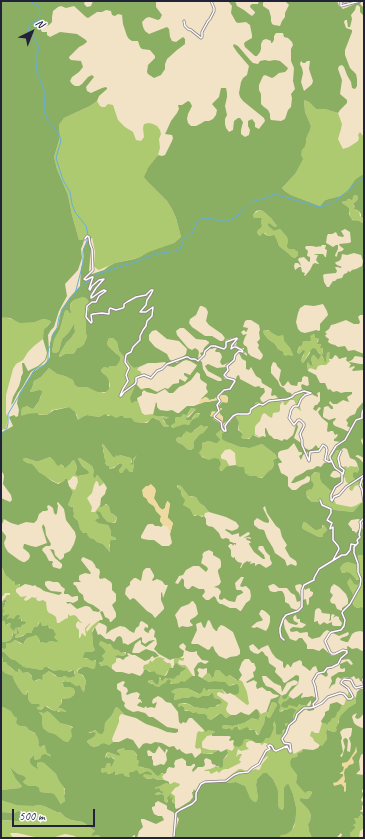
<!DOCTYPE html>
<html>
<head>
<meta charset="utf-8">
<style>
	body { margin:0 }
	#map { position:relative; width:365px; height:839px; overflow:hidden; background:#f2e2c6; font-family:Caveat,sans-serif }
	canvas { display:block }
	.frame { position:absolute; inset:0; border:2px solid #22223b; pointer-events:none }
	.north { position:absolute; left:12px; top:12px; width:40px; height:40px; -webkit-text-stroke:3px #fff; paint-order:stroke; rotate:43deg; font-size:11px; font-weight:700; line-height:16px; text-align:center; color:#22223b }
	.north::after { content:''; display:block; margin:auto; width:14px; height:18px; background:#22223b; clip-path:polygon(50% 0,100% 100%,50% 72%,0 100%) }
	.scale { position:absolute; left:12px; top:809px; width:83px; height:18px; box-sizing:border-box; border:2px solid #22223b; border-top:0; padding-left:5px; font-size:12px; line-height:14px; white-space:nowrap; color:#22223b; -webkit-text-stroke:3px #fff; paint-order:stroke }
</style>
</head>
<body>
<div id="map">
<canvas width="365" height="839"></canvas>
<div class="frame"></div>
<div class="north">N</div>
<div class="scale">500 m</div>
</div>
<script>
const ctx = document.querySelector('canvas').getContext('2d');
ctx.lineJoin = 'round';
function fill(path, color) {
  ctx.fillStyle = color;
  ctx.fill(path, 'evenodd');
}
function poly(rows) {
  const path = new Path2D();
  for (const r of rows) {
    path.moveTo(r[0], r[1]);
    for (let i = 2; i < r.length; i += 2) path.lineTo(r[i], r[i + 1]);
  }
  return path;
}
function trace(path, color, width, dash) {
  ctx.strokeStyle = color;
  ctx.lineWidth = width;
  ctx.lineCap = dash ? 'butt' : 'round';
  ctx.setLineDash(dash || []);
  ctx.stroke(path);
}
fill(poly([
	[304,100,309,102,316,109,325,109,338,113,342,124,341,129,338,139,343,149,349,147,358,141,359,138,358,135,360,132,364,137,364,174,360,176,347,192,340,196,325,200,320,206,291,195,285,191,282,188,295,174,302,150,305,147,306,143,306,139,310,130,311,126,305,112],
	[97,101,100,106,102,107,105,107,108,104,113,105,118,120,125,127,133,132,136,140,141,141,144,137,143,128,144,124,149,123,153,124,157,126,160,130,161,134,159,139,160,148,158,155,146,172,150,184,167,201,172,209,176,218,181,237,174,243,166,246,148,252,140,257,133,259,115,263,99,270,97,269,94,266,95,252,92,237,87,235,84,237,84,240,79,240,72,215,68,195,57,169,54,157,60,137,59,125,64,118,90,106],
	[354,195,358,196,358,199,354,203,353,205,355,207,355,210,359,211,360,216,362,218,364,219,364,222,362,223,351,219,348,207,345,206,342,203,343,201,345,201,348,199,350,200,352,199],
	[260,210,263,211,271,218,277,226,275,227,268,226,274,231,280,229,287,237,288,241,287,245,296,250,298,252,298,255,295,258,292,257,288,253,279,246,277,240,272,235,268,236,265,233,260,236,257,233,258,230,261,228,262,226,261,222,262,219,261,218,254,218,253,215,255,213],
	[83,297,87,299,90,303,86,320,86,333,87,337,84,344,81,347,77,348,75,352,73,354,65,354,60,357,59,355,60,353,66,343,71,338,75,332,74,325,72,327,69,332,62,339,59,351,56,353,52,352,52,349,53,347,54,340,60,329,65,311,67,310,69,312,71,310,70,305,74,300],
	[1,317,5,317,14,320,35,322,43,319,49,320,51,322,47,326,44,336,43,339,34,346,28,352,23,360,16,364,13,369,6,395,6,414,8,417,6,429,1,430],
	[266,330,283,335,284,341,290,348,293,355,292,356,286,356,283,354,284,352,278,349,275,344,268,339,264,334,263,331],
	[312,334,315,335,315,338,317,338,319,339,317,342,319,344,321,344,320,348,322,347,323,348,322,357,326,361,327,353,329,352,330,352,331,353,329,357,330,359,329,359,329,360,330,361,326,365,321,365,318,366,316,370,310,368,308,370,307,363,309,362,310,365,313,365,311,359,312,356,314,355,318,360,319,359,320,353,318,352,317,350,310,351,303,363,302,362,301,360,304,355,302,351,299,354,297,352,303,341,310,341,310,336],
	[109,338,113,338,117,342,119,351,128,361,130,365,134,368,139,367,137,370,140,371,142,374,136,377,135,381,136,384,141,389,146,388,149,388,157,392,156,394,147,392,144,390,142,392,142,395,137,398,142,413,145,415,152,414,163,417,168,416,169,417,166,419,163,420,166,424,169,426,168,427,164,427,161,422,155,418,144,423,135,422,133,420,124,418,120,416,116,419,115,418,111,415,105,415,105,414,99,417,87,415,82,417,78,420,77,415,69,407,52,410,49,414,47,415,27,414,21,417,21,412,22,408,27,406,32,409,35,407,39,401,41,396,37,391,31,392,30,391,32,388,34,381,41,377,49,368,57,374,65,376,73,380,78,387,87,387,104,393,106,392,110,386,109,381,101,370,104,367,108,368,110,366,117,354,108,346,107,343],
	[302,389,306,391,311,392,305,394,300,399,299,401,301,411,298,409,294,400,290,400,286,405,284,405,283,401,280,405,280,410,279,412,273,413,272,418,268,416,266,414,264,413,262,415,260,421,256,425,255,427,255,434,259,437,263,436,259,438,255,435,247,439,243,439,241,438,243,434,239,430,239,425,236,417,237,415,239,415,242,416,248,416,251,410,254,408,254,405,256,402,262,403,266,401,278,398,280,399,290,397],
	[191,408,196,409,187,417,187,420,190,420,193,418,195,414,201,414,198,417,194,420,189,425,184,424,174,428,171,426,171,424,173,424,175,422,175,419,176,417,181,417,183,414,188,414],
	[227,423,227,431,225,432,230,443,240,447,247,448,262,444,274,453,277,458,273,460,274,465,272,469,263,477,259,478,250,476,245,473,240,468,236,465,235,453,230,449,225,450,221,455,221,458,222,459,226,460,229,465,228,467,223,471,219,469,219,467,220,466,211,460,208,460,200,455,199,453,202,443,209,441,215,443,218,442,220,439,216,436,216,434,222,429,225,424],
	[201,425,204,427,207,426,208,427,203,433,200,434,194,441,194,448,192,450,187,449,183,445,177,442,176,439,178,437,182,437,184,435,184,430,194,431],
	[113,430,115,431,119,435,120,438,122,438,125,442,130,443,133,444,133,447,138,451,138,453,134,460,134,464,133,467,134,470,132,473,130,472,126,469,122,473,120,473,119,470,123,465,120,463,118,464,117,466,109,469,109,466,107,466,105,463,106,461,104,457,104,454,102,444,104,445,113,457,114,457,117,455,118,457,120,455,131,458,131,465,133,459,137,454,135,451,133,450,130,447,125,444,121,444,117,440,114,441,111,441,110,439,111,433],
	[338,450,340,450,338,459,340,465,343,467,346,466,348,468,350,466,356,467,357,466,359,470,354,478,360,482,364,479,362,484,364,485,364,503,361,503,353,512,335,510,332,510,328,506,319,502,312,502,307,496,306,492,308,490,311,489,314,484,311,480,311,476,316,472,320,473,322,483,324,485,329,489,333,490,334,489,332,496,336,504,351,507,355,506,362,502,363,499,362,490,359,485,355,486,352,491,350,490,349,489,350,487,349,484,346,482,345,478,344,477,342,480,341,477,340,477,341,475,341,472,337,470,331,461,332,459,335,452],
	[50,457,56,463,61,464,63,467,66,467,69,465,71,461,74,460,78,467,75,474,80,476,84,474,87,474,85,468,82,466,78,459,78,458,80,458,92,466,94,471,93,475,98,476,104,483,100,486,99,486,98,482,96,481,94,485,92,493,87,498,92,507,91,512,95,512,100,505,100,507,102,507,104,505,108,505,111,508,112,514,117,517,115,522,111,523,108,522,103,517,101,513,97,515,99,517,98,519,102,523,108,525,111,531,111,536,116,538,116,540,114,541,109,545,111,550,110,552,109,551,103,544,97,542,94,539,90,538,88,537,88,535,82,532,80,529,78,521,73,516,73,507,71,506,68,506,68,505,70,500,73,492,69,486,72,489,75,490,78,482,77,477,73,476,70,480,67,481,67,479,65,479,64,481,62,482,57,483,44,476,30,464,27,463,23,460,24,458,26,458,35,461,39,461],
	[177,485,181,486,191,497,196,497,209,512,205,513,204,516,193,515,183,505,182,493,178,488],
	[304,522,305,522,315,530,319,529,323,527,322,525,324,525,327,530,323,534,324,537,319,537,303,529,302,527,303,523],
	[359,555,362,555,364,557,364,608,360,607,357,608,354,606,352,602,353,594,347,584,347,581,349,578,351,579,354,583,358,580,345,572,342,573,340,568,343,564,348,562,354,564,358,560,358,557],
	[1,565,6,576,8,577,12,581,15,582,15,584,18,584,20,585,20,587,16,589,16,592,21,597,27,596,24,599,25,601,28,600,32,597,35,598,37,597,36,599,38,601,40,601,43,600,46,602,47,610,49,613,52,614,56,617,57,623,59,623,65,619,68,618,68,614,70,616,74,615,76,616,80,621,82,623,81,623,78,621,76,624,76,627,79,630,79,638,80,638,82,633,85,636,86,636,85,628,90,623,90,624,86,629,87,632,92,626,98,621,99,623,93,629,92,632,93,640,93,644,95,650,92,652,87,652,85,659,87,658,96,661,95,668,93,669,88,667,83,667,78,669,77,671,83,676,86,681,84,692,82,690,80,685,76,686,66,681,63,681,62,683,64,687,68,687,73,688,75,691,74,695,70,698,63,699,61,700,62,703,58,707,59,708,61,708,64,710,65,710,66,711,65,712,62,711,59,712,58,710,56,710,56,711,54,711,47,706,42,708,41,710,37,709,37,707,35,704,32,704,30,702,28,699,28,691,27,691,26,695,23,694,18,687,14,680,13,676,5,673,1,669,2,655,3,658,3,662,6,662,12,669,15,671,18,671,18,670,20,670,22,672,24,673,28,672,36,681,39,679,41,680,44,674,49,671,55,676,61,677,66,676,69,678,75,675,75,672,71,670,69,672,66,670,64,671,54,671,48,667,42,670,24,667,15,660,11,659,4,652,1,652,1,647,5,646,6,643,11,642,15,640,21,644,24,643,27,638,33,635,36,635,38,636,40,639,39,641,44,643,50,641,56,642,57,640,54,637,50,628,47,625,42,626,39,622,37,627,34,627,32,631,32,633,29,633,16,638,15,636,18,634,18,631,17,628,19,627,21,628,23,624,22,622,21,618,19,619,18,618,15,617,13,619,8,619,3,616,4,613,3,608,5,605,5,603,8,602,6,600,4,600,1,605,1,602,5,598,7,595,10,595,10,593,5,593,3,596,1,597],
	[3,620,5,620,7,625,9,623,11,623,12,628,14,630,15,627,16,628,17,633,16,634,14,633,12,634,12,638,9,641,4,642,1,641,1,623,2,622],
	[99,640,100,642,101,641,107,644,109,644,114,648,118,650,121,653,126,653,123,656,118,655,114,656,118,658,116,659,116,662,112,665,112,669,107,665,103,666,100,665,99,664,102,662,103,659,102,656,106,652,104,649,98,645],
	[160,657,165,659,163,660,167,663,170,663,171,665,172,669,169,669,165,675,164,676,157,674,153,671,151,672,148,670,144,670,143,668,144,665,148,664,150,661,150,660,152,662,156,658],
	[181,657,181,658,184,658,184,659,183,661,179,660,178,663,181,665,185,665,187,667,193,676,184,682,173,684,170,683,168,679,165,683,162,684,159,687,155,686,152,683,149,683,149,681,151,680,153,681,159,677,163,681,164,679,166,678,169,678,172,679,175,678,177,676,180,675,184,667,182,667,178,664,175,664,174,665,174,659],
	[217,670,219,670,226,677,230,675,236,680,239,680,242,681,247,692,249,704,247,705,234,695,239,692,239,688,234,684,229,686,224,682,214,681,209,682,202,678,207,673,209,673,211,677,214,676,215,671],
	[182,688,187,688,198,694,203,690,204,688,206,688,208,691,210,689,222,689,225,694,219,692,217,693,217,695,228,703,228,704,226,709,227,712,231,715,226,718,223,715,218,714,211,720,207,718,208,716,205,714,199,714,196,712,193,713,190,711,184,710,184,707,181,705,178,707,177,705,178,704,188,704,194,707,206,709,210,707,214,707,219,705,219,699,214,698,210,694,208,696,202,696,198,698,192,696,188,698,182,698,175,700,174,698,175,695,171,692,175,689],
	[349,691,355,698,356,701,356,703,348,708,342,714,339,719,337,730,336,732,330,731,328,729,327,730,326,732,327,739,322,746,321,746,314,741,313,738,310,736,311,732,312,731,315,733,319,733,322,723,325,723,327,724,328,723,329,723,331,719,340,710,342,705,344,705],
	[281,695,287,698,289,695,290,697,286,701,288,706,289,705,294,705,299,704,301,705,304,705,305,706,307,705,309,707,307,709,305,709,300,714,296,721,290,724,283,739,285,742,291,744,292,751,294,754,303,749,302,752,298,754,297,757,292,759,291,767,297,775,296,783,305,792,308,791,311,791,312,793,309,798,307,799,300,798,300,801,308,809,311,815,310,821,308,824,309,831,312,838,280,838,281,834,287,834,294,827,295,822,296,807,293,794,289,785,284,792,284,806,282,810,279,808,278,803,276,786,273,779,268,774,263,773,257,779,256,785,258,798,256,802,253,801,249,798,246,789,243,785,236,782,228,783,226,781,229,778,231,775,239,769,241,769,246,771,251,771,255,769,259,770,260,769,262,764,268,757,267,756,264,759,264,758,265,753,270,751,271,749,269,747,269,744,267,744,266,743,264,743,262,745,260,744,266,738,271,736,274,728,273,724,275,721,275,724,276,727,276,734,278,735,282,733,282,731,284,729,283,734,279,737,278,738,284,735,287,726,285,726,285,724,286,723,289,723,293,720,293,716,295,712,290,709,286,710,282,710,281,712,279,711,281,706,278,702],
	[272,702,276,703,277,705,270,718,268,718,268,715,265,717,264,724,262,727,259,734,257,734,256,731,249,729,240,730,238,729,239,727,232,730,228,728,226,729,222,728,223,725,233,726,244,723,252,718,257,720,260,718,260,717,258,710,261,714,265,712,267,713,270,708],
	[3,707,12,711,15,716,17,718,16,722,20,726,23,726,28,727,29,730,36,734,38,738,39,745,42,747,44,745,45,746,51,755,51,757,41,758,40,759,39,759,36,760,34,759,34,755,30,759,30,763,38,767,37,764,38,762,43,762,56,774,59,781,63,786,65,791,64,796,65,801,63,803,61,804,60,802,50,793,40,792,39,789,26,785,23,782,24,781,22,775,18,774,12,769,10,769,22,786,20,788,1,790,1,708],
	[116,707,118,708,125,715,121,714,119,717,119,722,112,739,113,742,109,745,104,743,102,745,98,745,96,747,91,746,87,742,89,739,94,737,93,732,88,733,85,732,94,730,97,731,104,726,105,723,112,715],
	[41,711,47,711,50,713,60,723,68,725,73,728,72,736,68,742,64,741,55,734,48,732,43,728,42,722,42,716,39,712],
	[204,729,208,730,213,730,215,732,212,735,207,736,202,742,202,747,203,748,210,750,217,750,214,753,205,754,201,753,201,750,200,748,197,749,195,747,197,733,199,731,202,732,204,731],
	[245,739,251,740,252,741,249,741,246,743,246,746,249,749,241,751,238,749,236,757,239,754,242,754,239,760,240,761,241,761,240,763,228,769,225,769,222,770,219,773,217,771,211,774,209,771,204,771,205,770,210,769,215,767,220,767,223,764,223,760,227,756,228,752,227,749,232,751,234,748,233,744,239,747],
	[124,748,126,750,131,750,134,751,137,756,137,760,139,761,140,767,150,769,155,774,164,774,162,777,164,780,158,780,155,778,151,778,147,779,143,776,143,775,144,774,148,774,150,772,147,771,140,774,138,772,132,771,130,773,130,777,125,776,123,773,116,775,113,772,111,774,102,773,101,770,102,768,105,767,107,763,110,763,110,765,115,761,114,758,111,757,109,758,107,756,105,758,108,752,119,756,119,753,117,751],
	[174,782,180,784,179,786,175,788,171,793,175,796,175,804,172,802,173,800,170,799,170,797,167,800,168,801,167,803,164,801,164,796,161,794,156,795,155,794,156,792,158,792,160,793,161,791,159,789,157,790,155,788,156,786,162,785,166,783,171,784],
	[1,800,8,801,12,803,33,806,39,805,44,806,57,812,60,812,65,817,71,820,83,822,95,831,92,836,98,835,102,838,76,838,75,836,65,834,55,837,44,838,35,837,17,833,10,833,13,838,1,838,1,820,12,821,26,817,21,815,18,812,14,813,1,812],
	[360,814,364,818,364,828,360,831,359,838,351,838,350,834,351,831,356,827,353,825,355,822,354,818,359,817]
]), '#aeca70');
fill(poly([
	[1,1,85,1,84,4,87,7,91,6,93,1,156,1,156,7,162,15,160,19,158,20,149,17,146,18,142,22,143,27,145,31,149,34,167,27,169,29,170,37,172,41,176,42,183,37,185,39,185,44,177,50,167,59,165,64,165,69,161,75,154,78,148,74,147,72,148,65,155,58,155,56,150,50,142,49,140,47,138,41,132,41,129,39,127,36,123,24,122,15,118,14,115,16,112,15,111,11,106,10,102,12,97,12,88,18,86,17,74,6,66,8,61,6,58,7,53,11,52,17,52,22,49,25,41,28,41,30,42,32,47,32,47,35,50,37,60,32,77,34,86,40,87,42,83,45,79,47,69,57,69,58,71,60,81,61,83,67,79,72,72,77,70,81,72,84,75,86,79,86,82,84,88,77,92,75,94,77,86,87,87,91,91,93,102,88,106,87,107,88,107,89,99,96,97,101,90,106,64,118,59,125,60,137,54,157,57,169,68,195,72,215,79,240,84,240,83,244,81,249,82,258,78,270,65,284,67,296,59,311,54,327,51,330,48,335,49,350,46,360,40,366,31,372,22,388,18,393,13,403,11,405,13,397,19,386,21,379,21,377,23,373,22,363,24,363,28,371,38,366,45,360,47,353,43,339,44,330,51,322,49,320,43,319,35,322,20,323,10,318,1,317],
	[228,1,235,1,237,6,244,10,249,14,252,16,255,13,255,12,250,7,250,6,252,4,258,4,259,1,264,1,263,3,263,6,269,10,271,17,271,21,272,24,274,25,280,26,282,21,285,17,285,13,289,5,285,1,337,1,339,6,343,9,348,7,357,3,361,2,360,4,364,8,364,16,360,12,360,7,358,5,356,6,355,10,351,15,352,19,350,27,348,27,347,20,345,20,344,22,346,28,352,30,352,32,345,50,345,55,350,68,356,74,357,79,357,86,355,89,352,88,351,82,347,75,344,67,342,65,339,66,338,69,342,80,340,94,347,100,347,103,340,110,338,113,325,109,316,109,309,102,304,100,305,112,311,126,310,130,306,139,306,143,305,147,302,150,301,155,303,159,295,174,282,188,285,191,291,195,320,206,325,200,340,196,347,192,355,180,360,176,364,174,364,219,361,217,361,214,359,211,354,209,355,207,353,204,358,199,358,196,354,195,352,200,348,199,346,201,343,201,342,203,349,208,349,214,352,220,359,221,362,223,364,222,364,315,360,315,358,317,360,322,359,324,354,324,346,320,335,324,331,325,329,329,325,332,327,334,325,335,326,337,329,339,328,342,331,344,335,345,338,347,345,346,348,351,354,350,364,354,364,370,353,371,352,370,355,367,354,366,349,368,351,364,349,363,350,362,360,364,363,364,364,359,362,357,355,356,352,360,348,362,346,360,347,358,346,357,339,359,337,356,335,355,332,359,330,359,329,357,330,353,329,352,327,353,326,361,325,363,324,359,322,356,323,350,323,348,320,348,321,344,317,344,319,339,317,338,315,338,315,336,314,334,310,336,311,340,310,341,303,341,302,345,299,347,297,352,299,354,303,350,305,351,301,360,302,362,303,363,310,353,310,351,313,348,316,349,318,352,321,355,319,359,318,360,314,355,312,356,311,359,313,366,310,365,308,362,307,364,308,371,316,375,320,383,325,383,328,390,330,389,333,392,337,391,341,393,345,392,352,392,352,394,347,397,349,402,343,400,337,404,333,404,330,401,329,403,333,407,333,409,331,409,328,406,324,407,323,414,323,417,329,420,335,418,336,419,333,422,333,424,335,426,343,429,349,432,351,428,347,426,348,423,346,420,350,416,355,414,357,409,364,401,364,405,361,411,361,413,364,415,364,442,362,438,361,441,364,447,364,458,358,455,355,456,360,459,364,464,364,479,358,482,353,477,353,473,355,472,357,473,359,470,357,463,355,460,350,458,347,449,344,448,340,450,338,450,336,451,332,458,331,461,337,470,335,471,333,471,331,474,330,476,334,478,341,477,342,481,333,490,330,490,322,483,320,478,320,473,315,472,311,476,311,480,314,484,312,489,308,490,306,492,307,497,312,502,319,502,328,506,332,510,335,510,353,512,361,503,364,503,364,523,361,520,358,519,351,520,348,524,352,529,352,531,354,531,356,533,357,532,360,528,364,529,364,557,362,555,359,555,358,556,358,562,357,564,354,564,348,562,343,564,340,568,342,573,347,572,350,573,357,580,359,580,360,581,358,585,354,584,350,578,347,582,348,585,353,594,352,602,354,606,357,608,361,607,364,608,364,632,360,631,355,632,352,634,348,642,346,642,340,640,341,638,347,636,349,634,348,632,339,636,327,630,324,632,320,637,312,639,308,636,308,633,307,632,300,633,297,631,292,632,290,631,290,629,293,627,302,628,306,625,305,624,300,622,300,619,297,619,296,615,294,616,293,618,294,621,298,623,298,624,296,625,289,623,285,618,283,619,285,629,290,639,296,641,299,638,302,638,307,645,307,649,313,649,319,651,323,648,332,656,336,655,341,652,344,652,346,653,337,664,326,670,328,675,326,677,318,672,316,666,313,667,310,671,305,667,302,665,302,662,300,660,293,663,291,667,290,667,289,665,287,664,285,668,284,668,283,666,283,662,276,658,272,653,268,645,261,648,259,650,253,644,249,646,250,650,254,653,258,654,262,651,264,653,265,655,268,657,269,663,276,668,275,672,282,679,283,682,285,683,296,675,299,676,299,679,298,684,290,692,287,698,285,699,283,699,282,696,283,695,286,694,292,686,296,685,298,683,297,681,294,680,287,683,282,692,281,686,274,683,266,676,262,676,263,681,266,686,272,688,281,695,278,702,281,706,279,711,281,712,284,710,286,710,291,708,296,710,293,716,293,720,289,723,286,723,285,724,285,726,287,726,287,727,286,733,284,735,278,738,279,737,283,734,285,729,282,731,282,734,278,735,276,734,276,727,275,723,275,721,273,724,274,728,271,736,269,738,266,738,263,742,261,743,256,743,251,740,246,739,244,740,242,745,239,747,235,746,233,744,234,741,233,740,230,741,229,740,231,737,229,736,212,736,212,734,215,732,214,731,208,730,206,732,192,718,189,718,186,723,183,722,181,724,179,722,178,712,171,703,166,702,162,698,158,696,153,699,152,702,153,704,157,702,155,708,151,707,147,708,146,706,144,708,138,706,137,705,140,702,142,703,142,702,140,699,138,699,140,694,137,692,132,693,127,695,126,694,128,691,127,688,123,686,125,682,123,681,117,684,117,689,121,692,122,700,125,703,124,706,127,709,133,712,138,711,141,712,145,713,149,717,153,717,167,727,178,729,178,732,175,733,167,732,158,728,146,724,136,718,125,715,118,708,116,707,112,715,105,723,104,731,102,734,100,734,95,730,87,733,90,733,93,732,96,733,94,737,88,740,87,742,91,746,95,747,104,743,109,745,113,742,119,742,127,738,133,740,139,749,143,744,146,743,151,744,155,742,162,743,169,747,174,746,177,750,180,749,181,751,186,754,192,753,195,758,201,753,205,754,212,754,218,750,221,752,227,749,228,753,223,760,223,766,221,768,218,766,215,767,216,765,212,764,211,760,206,758,204,760,205,765,203,767,198,767,193,772,192,770,195,766,195,764,193,764,191,766,187,766,186,765,186,761,182,758,176,760,175,761,174,764,175,766,174,768,169,767,167,769,166,773,164,774,162,773,158,776,155,774,150,769,145,768,138,766,139,761,137,760,137,755,134,751,131,750,125,750,124,748,118,750,117,751,120,754,119,756,108,752,106,754,105,758,107,756,108,758,111,757,115,760,111,767,110,763,107,763,105,768,102,768,101,770,102,773,106,772,108,774,110,774,115,771,115,775,123,773,125,776,130,777,129,774,130,772,135,771,136,770,138,771,138,772,140,774,147,771,150,772,152,774,152,775,144,774,143,776,147,779,154,778,158,780,164,780,167,781,169,782,169,784,166,783,160,786,156,787,155,788,156,789,159,788,161,791,164,792,162,793,157,792,155,794,156,795,162,794,164,796,164,801,167,803,168,801,167,798,171,794,170,799,173,796,172,802,175,804,175,807,176,809,179,808,190,801,193,797,192,792,193,792,194,789,195,791,197,790,201,784,215,781,226,781,228,783,236,782,245,786,250,798,253,801,256,802,258,798,256,785,257,779,263,773,267,773,273,779,277,788,278,792,278,803,279,808,282,810,283,809,284,806,284,788,286,785,288,784,289,785,293,794,296,807,296,814,295,822,292,830,287,834,281,835,280,838,173,838,179,819,173,812,167,809,167,806,166,805,158,801,155,803,155,806,152,807,152,809,154,814,158,816,162,816,164,820,156,824,144,819,141,819,141,821,143,827,139,831,137,838,135,838,135,835,134,835,131,838,102,838,98,835,92,836,92,834,95,831,83,822,71,820,65,817,60,812,57,812,44,806,39,805,33,806,17,805,1,800,1,790,20,788,22,786,16,779,10,768,12,769,18,774,22,775,26,778,23,782,25,784,29,786,36,786,39,788,40,792,50,793,54,794,61,804,65,801,64,796,65,793,65,789,59,781,56,774,44,763,42,762,38,762,37,764,38,769,33,766,30,763,30,759,34,755,34,759,36,760,39,759,40,759,42,755,45,754,51,757,50,754,47,753,45,746,44,745,41,747,39,746,38,738,35,733,29,730,27,727,23,726,20,726,17,724,16,722,17,718,14,716,11,711,3,707,1,708,1,669,5,673,13,676,14,680,18,687,23,694,26,695,28,691,28,699,30,702,32,704,39,704,40,706,37,707,37,709,41,710,45,706,54,711,56,711,57,709,58,712,62,711,65,712,66,711,65,710,64,710,61,708,58,708,59,706,62,703,62,699,63,699,70,698,74,695,75,691,73,688,68,687,64,687,62,682,66,681,67,682,70,682,76,686,80,685,82,690,84,692,86,681,83,675,78,673,78,670,83,667,88,667,93,669,95,668,96,660,92,661,87,658,84,658,83,657,85,652,92,652,95,650,93,645,93,641,92,633,95,627,98,635,100,634,106,639,110,639,114,642,117,637,120,636,122,638,123,644,124,643,128,645,141,637,142,638,142,642,145,644,149,641,154,640,155,640,146,647,141,644,141,641,140,640,135,644,132,652,133,653,139,653,146,649,155,652,159,656,154,658,153,656,151,657,150,659,145,661,135,655,132,655,128,653,127,654,129,656,126,657,123,660,120,658,118,658,114,656,118,655,123,656,126,654,126,652,121,653,118,650,114,649,110,644,107,644,101,641,99,643,99,640,99,645,104,649,106,652,102,656,104,659,102,662,99,663,101,666,107,665,116,672,122,672,129,674,132,673,140,676,143,673,144,670,147,670,150,672,154,671,157,674,165,676,167,674,169,669,170,668,173,668,174,665,176,663,182,667,186,668,184,670,181,672,180,675,177,676,174,679,166,678,164,679,163,681,161,680,161,678,159,677,159,682,157,685,152,680,148,681,149,683,153,684,155,686,159,687,162,684,165,683,168,679,171,681,170,683,171,684,179,683,181,681,184,682,192,676,195,676,194,669,198,663,201,662,205,664,207,663,209,661,202,660,197,654,197,651,194,652,190,652,185,650,186,646,183,643,180,645,179,647,181,649,184,651,183,656,179,658,172,659,170,660,159,654,154,649,157,644,156,638,154,637,155,631,152,628,149,631,149,633,146,632,144,630,145,627,148,628,148,625,142,621,140,622,139,626,136,628,134,633,130,631,125,627,120,626,111,630,106,634,107,627,105,625,98,622,100,620,102,620,103,619,100,612,102,611,103,612,105,617,109,619,110,622,111,622,116,617,116,613,112,605,116,601,116,594,112,590,112,584,111,582,105,578,100,579,99,577,100,572,99,569,96,568,95,565,92,561,83,557,82,558,81,560,91,573,90,574,85,573,80,575,79,576,79,580,81,582,74,582,73,584,76,586,79,592,83,595,84,600,88,603,93,605,100,610,99,612,93,611,90,607,87,606,85,606,77,609,70,603,68,604,66,602,70,602,73,603,77,601,78,600,78,596,76,596,72,597,68,594,64,594,64,592,65,589,61,586,60,584,58,582,53,582,50,581,47,581,45,582,45,585,48,589,51,591,61,592,62,593,59,595,44,591,40,588,37,587,35,585,33,586,30,585,25,584,20,587,20,584,15,585,15,582,12,581,8,577,6,576,1,565,1,498,10,502,12,500,11,495,3,484,4,476,3,473,1,472,1,433,13,426,9,417,14,415,16,417,18,416,19,410,17,403,19,394,33,372,44,365,50,357,50,343,53,333,58,327,61,310,70,297,80,286,81,268,84,257,83,249,90,236,92,237,90,240,91,249,89,271,90,274,92,274,104,270,109,266,115,263,134,259,140,257,148,252,174,243,181,237,176,218,172,209,167,201,150,184,144,177,148,168,158,155,162,156,165,155,172,141,173,138,172,135,165,134,166,132,171,121,177,113,179,109,178,105,182,105,188,101,190,102,192,106,188,114,187,119,188,123,191,126,196,126,200,124,205,121,209,121,213,119,216,115,217,110,212,104,219,97,221,88,226,88,227,93,227,97,225,106,227,115,225,119,225,124,226,128,229,132,233,130,234,121,238,118,240,118,243,122,241,130,241,134,245,137,249,135,250,130,248,126,248,121,252,119,255,123,255,127,259,129,265,121,264,118,243,101,240,97,239,93,241,82,243,78,247,75,249,66,237,52,233,46,234,44,238,46,250,60,253,63,258,64,260,61,265,60,269,61,275,60,280,61,288,68,287,70,285,72,279,73,274,77,272,78,265,75,263,76,259,85,259,90,261,94,261,104,264,107,268,110,270,114,270,118,271,120,281,121,285,119,288,110,291,107,292,98,291,94,295,89,293,81,294,68,291,61,291,49,293,45,292,42,288,38,284,37,283,33,276,33,274,36,274,40,272,43,271,43,271,41,269,40,266,39,263,40,261,44,261,49,260,52,257,56,255,56,245,47,244,44,245,42,252,38,252,35,250,25,246,22,238,23,236,22,231,13,232,6],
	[301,61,303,63,305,63,307,61,310,61,309,69,313,81,312,84,310,86,304,91,301,82,303,73,302,68,300,64],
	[260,210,263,211,271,218,277,226,275,227,273,226,269,223,268,224,268,226,274,231,280,229,287,237,288,241,287,245,287,247,289,249,294,249,298,252,298,255,295,258,292,257,288,253,279,246,277,240,274,235,268,236,263,233,260,236,257,233,258,230,261,228,262,226,261,222,262,219,261,218,254,218,253,215,256,211],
	[345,229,350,232,351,242,349,243,339,244,340,246,344,249,342,251,338,252,337,256,336,257,335,255,338,249,338,245,336,245,333,247,328,244,326,243,327,236,328,234,332,234,336,232,338,236,343,237,344,236,341,231],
	[322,245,326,245,325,249,327,250,326,257,325,257,323,254,316,254,314,255,318,255,316,260,319,264,318,264,315,263,313,264,310,270,305,276,304,275,305,273,302,272,301,267,299,267,295,270,294,266,295,263,298,263,301,266,300,263,298,260,299,258,304,257,309,262,310,261,310,257,307,256,308,251,305,248,306,246,312,246,317,247,319,246,320,247],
	[354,253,361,255,363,261,362,266,356,269,352,270,350,272,348,271,347,273,344,274,342,278,337,279,335,281,333,281,329,287,327,287,324,282,323,275,325,274,336,273,337,271,335,267,338,267,340,268,342,267,337,265,335,263,336,262,339,261,341,259,342,254,347,255],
	[83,297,87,299,90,304,86,320,86,333,87,337,84,344,81,347,77,348,75,352,73,354,65,354,60,357,59,356,60,353,66,343,71,338,75,332,74,324,69,332,62,339,59,351,56,353,52,352,52,349,53,347,54,340,60,329,65,311,67,310,70,313,71,313,70,305,71,303,74,300],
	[323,304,327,311,328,315,320,324,320,330,319,331,316,330,313,331,305,333,301,332,298,329,296,322,298,313,300,308,305,305,314,306],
	[200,306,202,306,206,308,208,312,206,321,209,325,222,334,225,338,223,341,220,341,212,336,205,336,192,327,189,323,190,319,196,315],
	[247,320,251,320,259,325,260,330,259,332,260,339,257,342,259,345,258,348,263,355,262,358,260,360,251,356,248,353,247,347,244,345,243,343,245,337,247,334,243,335,241,332,244,330,246,332,247,331,248,328,243,327,245,321],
	[180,328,184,328,196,339,206,340,209,342,209,343,204,348,203,352,200,353,201,355,203,356,204,354,204,351,206,349,208,348,212,349,216,347,217,348,215,351,216,352,219,352,221,354,222,357,220,362,222,365,223,365,232,361,234,359,235,353,240,350,235,347,232,350,230,349,231,344,235,340,227,342,225,344,225,340,236,337,238,338,239,339,237,341,236,345,240,348,244,348,244,351,247,354,247,356,242,352,239,353,242,359,246,361,246,369,249,370,251,367,256,376,261,379,262,383,272,389,271,395,272,396,275,395,279,399,290,397,292,395,291,393,287,392,284,388,280,386,278,381,271,373,271,367,273,362,276,363,277,366,281,370,279,380,282,386,284,386,288,381,291,385,297,386,298,382,301,382,302,381,302,378,304,376,308,377,309,385,307,386,302,384,301,386,302,389,306,391,311,392,313,395,318,397,318,396,317,393,320,392,320,401,317,405,315,405,313,409,316,411,319,407,321,408,318,412,319,414,322,418,328,423,327,431,328,432,331,431,333,431,335,435,337,434,338,435,336,438,334,439,334,441,342,442,330,455,328,462,324,463,321,467,317,466,313,469,307,470,303,473,295,477,291,483,294,483,304,479,307,476,310,477,310,480,309,482,302,485,296,490,292,490,288,486,288,477,285,475,281,473,278,464,279,463,281,463,282,462,278,457,278,453,280,451,288,449,294,443,299,452,301,452,302,453,302,454,299,456,301,460,303,455,307,452,309,453,313,450,317,451,319,450,320,448,318,448,316,445,312,449,309,450,303,447,301,443,294,438,298,427,297,424,296,425,294,432,293,435,287,440,284,439,282,441,277,439,274,439,271,436,269,435,266,428,265,428,265,433,266,436,265,437,263,436,259,438,253,435,249,439,243,439,241,437,243,435,242,433,238,430,239,423,236,417,237,415,233,417,227,423,227,431,223,433,222,434,222,439,225,441,240,447,249,448,262,444,275,454,277,458,273,460,274,465,272,469,269,471,262,478,259,478,256,476,250,476,245,473,244,467,239,467,236,465,228,466,226,467,223,470,221,471,219,468,221,464,219,459,214,458,209,460,202,457,199,453,202,448,202,443,209,441,215,443,217,443,220,440,220,439,216,435,216,434,222,429,220,423,216,421,212,416,214,411,215,412,217,411,219,402,218,400,208,402,204,402,194,406,187,406,179,413,177,413,172,410,167,411,160,410,157,407,157,404,156,402,153,415,157,416,169,417,166,419,163,418,166,424,169,426,168,427,164,427,160,421,154,418,152,418,147,423,144,423,135,422,131,418,124,418,123,416,120,416,116,418,111,415,108,416,105,414,99,417,87,415,82,417,78,420,75,412,69,407,56,410,54,410,47,415,39,415,37,413,27,414,21,416,21,412,22,408,27,406,32,409,34,408,39,401,42,392,42,391,40,390,31,392,30,391,32,388,34,381,41,377,49,368,57,374,65,376,73,380,75,385,78,387,87,387,98,392,106,392,109,389,109,381,107,377,102,372,101,370,104,367,108,368,110,366,116,366,119,362,120,360,120,357,108,346,107,343,109,338,113,338,117,342,119,351,128,361,130,365,134,368,139,367,148,363,156,363,165,362,168,366,174,367,183,361,186,360,190,361,197,365,196,367,190,375,185,373,184,373,184,375,188,378,185,382,180,379,179,380,179,383,173,384,168,389,165,388,157,392,149,388,146,388,142,390,140,389,136,384,130,398,131,402,132,403,135,401,137,401,137,398,142,395,142,392,144,390,147,392,156,394,165,389,169,393,173,393,179,387,184,385,191,380,197,372,200,374,200,378,201,380,207,384,206,388,208,392,201,399,202,399,205,397,208,398,209,400,214,399,224,391,221,395,225,395,228,397,228,401,222,402,218,407,219,409,221,408,222,409,220,411,220,414,223,417,223,424,236,414,238,413,247,414,249,413,249,410,254,406,256,402,262,403,263,402,261,401,260,398,265,392,264,388,261,388,259,386,255,387,240,379,239,375,237,376,235,381,225,379,224,378,223,375,227,370,226,367,217,368,208,364,205,366,206,368,208,371,221,378,222,380,221,381,218,381,207,376,203,369,202,362,198,359,199,352,198,350,195,348,192,350,188,348,177,335,176,331],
	[156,330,167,339,179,341,187,349,186,354,177,363,170,360,167,354,155,347,149,340,149,335,152,331],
	[266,330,268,330,274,334,278,336,283,335,284,341,290,348,293,355,292,356,288,355,286,356,283,354,284,352,278,349,275,344,268,339,264,334,263,331],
	[191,408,196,409,189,417,186,418,186,420,191,420,195,414,199,413,200,414,198,417,192,420,189,425,184,424,173,428,171,426,171,425,175,423,175,419,176,417,181,417,183,414,187,415],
	[201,425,204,427,207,426,208,427,203,433,200,434,194,441,194,448,191,450,187,449,183,445,177,442,176,439,178,437,182,437,186,431,191,433],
	[102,444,104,445,113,457,115,457,117,455,118,457,120,455,131,458,132,462,130,465,133,464,133,459,137,455,134,460,133,472,130,472,126,468,122,473,120,473,119,470,123,465,120,463,114,468,109,469,109,466,107,466,105,463,106,461,104,457,104,454,103,451,103,448,102,445],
	[50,457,54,461,57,465,58,466,61,464,65,468,69,465,72,461,74,460,77,466,77,469,75,474,78,476,87,474,89,473,88,471,82,466,78,459,78,458,80,458,92,466,94,471,93,475,94,477,95,478,97,475,98,476,104,483,107,488,106,490,105,494,101,498,100,507,102,507,106,504,109,506,111,513,117,517,116,522,114,523,108,522,103,517,101,513,98,511,96,512,99,518,95,520,98,523,108,525,111,531,111,536,116,538,116,540,111,540,110,542,110,552,109,551,103,544,97,542,94,539,90,538,88,536,87,533,83,533,80,529,78,521,73,516,74,514,73,511,73,507,69,506,68,505,70,500,73,492,69,486,67,479,65,479,64,481,58,484,52,481,39,472,32,464,27,463,23,460,24,458,26,458,35,461,39,461],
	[177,485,181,486,189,496,196,497,200,503,204,506,209,512,226,517,236,522,239,526,238,528,237,529,232,531,226,529,225,530,231,534,232,535,239,533,239,536,240,537,248,532,250,533,249,535,243,538,249,537,251,538,251,539,247,538,246,539,247,540,250,541,251,543,249,543,249,544,254,552,263,559,265,559,264,555,258,549,259,546,263,546,266,552,270,556,270,559,272,563,271,565,266,568,260,564,258,564,255,566,255,563,254,563,250,564,251,561,249,562,247,561,243,564,241,568,240,568,242,563,238,562,235,559,235,557,233,558,231,556,231,550,228,546,230,544,232,544,233,546,234,544,236,545,236,543,233,543,232,542,230,542,229,539,226,538,223,539,221,538,219,533,213,527,208,526,206,524,206,519,204,516,202,517,198,515,195,516,193,515,190,509,183,505,185,500,182,496,181,491,177,487],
	[143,493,155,494,154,497,154,499,157,503,159,507,162,510,165,508,166,503,170,503,169,511,168,515,168,518,173,523,170,534,172,543,169,546,162,546,154,540,149,540,143,539,141,538,141,536,147,525,149,524,153,524,155,526,159,526,161,527,163,525,160,521,161,516,156,511,154,506,148,502,147,499,143,496],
	[58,502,64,509,66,520,75,532,76,537,74,544,70,551,64,554,64,557,62,559,60,560,55,555,54,550,50,549,55,558,62,564,62,567,60,569,53,567,52,564,53,562,52,561,49,561,46,555,42,550,43,548,46,546,50,546,51,544,46,535,45,527,43,524,42,527,47,543,36,547,31,546,25,544,24,544,23,548,29,553,30,556,29,559,25,562,23,562,19,560,8,552,5,547,4,543,6,538,6,536,2,531,1,527,4,519,11,523,18,525,26,522,34,523,37,520,39,514,43,511,46,511,48,510,47,506,49,505,53,508,54,513,56,515,57,513,58,506,57,503],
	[265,506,267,513,276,526,280,529,282,537,287,545,285,548,286,550,290,557,296,561,297,564,296,566,291,564,287,566,285,560,275,553,273,548,267,538,264,530,259,529,254,525,254,521,257,518,264,522,268,523,269,522,269,520,263,508],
	[304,522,305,522,315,530,317,530,322,528,322,525,324,525,327,530,323,534,323,537,319,537,303,529,302,527,303,523],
	[209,550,213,552,213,555,220,559,221,562,221,567,218,570,218,572,221,582,219,585,214,587,218,588,220,590,221,592,219,596,219,599,222,600,224,598,229,601,235,602,237,596,243,593,243,592,241,590,237,590,236,589,235,583,241,577,244,577,240,586,242,587,246,586,250,590,251,596,250,600,246,603,241,611,240,611,236,608,230,608,222,604,220,604,217,601,216,598,214,596,209,600,206,600,202,596,205,592,204,589,199,589,193,586,192,586,189,589,187,589,184,586,184,580,182,578,178,584,175,583,179,576,183,575,186,570,193,566,199,566,206,572,208,569,207,567,201,563,203,556,202,555,204,552],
	[146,568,150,568,154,575,154,577,152,580,153,581,157,579,162,581,165,585,168,585,163,598,162,592,161,593,161,600,164,607,164,609,155,618,152,614,147,611,135,599,133,598,130,600,125,594,126,588,130,585,130,582,134,578,136,578,141,581,143,571],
	[273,584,274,584,279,588,287,588,291,593,295,595,297,602,300,601,301,599,299,593,296,590,295,586,296,585,300,584,303,586,305,590,309,588,310,589,310,591,313,592,313,594,312,596,309,598,309,603,308,605,307,605,306,599,303,600,303,607,301,610,299,611,291,608,289,604,285,602,285,598,284,594,282,591,278,591,276,592,273,592,270,591,268,586],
	[334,584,339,587,346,594,348,599,348,604,342,608,342,612,340,610,337,609,335,604,331,603,330,600,333,595,330,592,331,587],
	[192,601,193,601,196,605,198,614,195,617,190,620,190,622,193,625,192,626,187,627,182,626,179,628,178,625,177,620,175,615,181,607,189,604],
	[319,608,321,610,322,613,330,614,330,618,329,621,331,620,331,616,332,614,335,615,333,618,336,616,339,617,339,619,342,623,341,626,334,626,332,625,332,622,327,624,324,622,320,625,318,623,318,621,314,622,315,611,316,609],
	[261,610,263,610,266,612,270,616,270,622,268,628,266,631,257,627,254,628,251,627,257,622,261,621,263,620,259,614],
	[208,620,210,621,213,628,216,631,217,631,218,628,221,625,224,626,233,632,240,650,240,654,237,656,230,657,226,659,219,656,215,651,213,646,211,647,210,649,208,650,198,644,192,644,191,643,197,630,196,624,201,622,202,624,203,627,205,628],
	[245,659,249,659,252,663,254,663,256,668,255,671,253,672,254,677,249,680,246,682,247,683,254,680,255,681,257,682,256,686,257,689,262,687,267,691,270,691,273,694,278,695,279,696,275,698,271,699,266,713,268,712,272,702,276,703,277,705,270,718,268,718,267,715,265,717,264,724,262,727,259,734,258,735,256,734,255,730,250,730,247,727,240,730,238,729,238,727,235,727,232,730,229,728,226,729,222,728,223,725,233,726,244,723,252,718,258,720,260,717,258,710,256,709,249,715,245,714,241,712,236,715,231,715,226,718,222,714,219,714,211,720,207,718,208,716,205,714,199,714,196,712,193,713,190,711,185,711,184,709,184,707,182,706,181,705,179,707,178,706,178,704,185,703,189,704,194,707,207,709,210,707,215,707,217,705,220,704,222,702,219,699,214,698,213,694,212,693,208,696,202,696,198,698,192,696,188,698,182,698,175,700,174,699,175,694,171,692,175,689,182,688,187,688,199,694,202,692,204,688,205,688,206,691,210,689,222,689,227,694,230,693,234,695,238,694,239,692,239,687,237,684,229,686,225,682,214,681,209,682,200,677,198,676,199,673,197,670,199,668,203,669,207,668,207,673,209,673,212,678,214,676,215,671,217,670,219,670,226,677,230,675,238,681,242,675,239,670,242,662],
	[47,711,50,713,60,723,68,725,73,727,71,730,72,736,68,742,64,741,55,734,48,732,43,728,42,722,42,716,39,712,41,712,44,713],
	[159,746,165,753,166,749,168,750,166,754,167,760,164,765,161,764,155,766,153,765,153,761,152,759,152,756,148,756,147,751,149,750,153,753,155,753],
	[4,600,6,600,8,603,5,602,5,605,3,608,4,611,3,616,9,614,9,615,7,618,7,619,11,618,13,619,17,615,19,615,20,616,18,619,21,618,21,621,26,622,25,624,22,625,21,628,19,627,17,628,19,633,15,636,16,638,23,636,27,633,32,633,32,631,34,627,37,627,40,622,41,623,42,626,48,625,49,628,54,630,54,632,56,634,54,637,58,641,56,642,50,641,46,643,40,642,39,638,36,635,27,638,23,644,15,640,10,643,6,643,6,648,4,649,1,647,1,641,4,642,9,641,12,638,13,633,16,634,17,633,16,627,14,631,10,627,11,623,9,623,6,625,4,620,1,623,1,605],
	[348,646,352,649,357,648,362,651,364,650,364,675,363,677,364,679,364,682,360,681,359,678,356,679,354,676,350,678,344,677,341,679,338,677,336,679,335,684,332,685,329,689,329,688,332,681,331,678,331,677,339,672,344,672,345,671,345,668,342,669,340,668,340,664,347,661,351,665,353,664,351,661,349,659,341,660,342,658,348,653,347,647],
	[1,652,4,652,11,659,15,660,24,667,42,670,45,667,47,667,54,671,60,670,64,671,66,670,69,672,73,670,74,671,75,676,69,678,65,676,62,677,58,677,49,671,43,675,42,680,39,679,34,681,32,679,32,676,28,672,23,673,19,669,18,670,18,672,15,671,7,664,6,662,3,662,3,658,2,657,2,655,1,655],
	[360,689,363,689,364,691,363,692,363,696,364,697,364,713,360,718,357,719,355,717,357,713,353,715,352,717,354,723,356,725,362,728,364,727,364,753,361,755,359,761,360,770,356,774,364,775,364,788,362,790,362,792,364,794,361,800,364,804,362,806,362,810,361,810,360,811,364,813,364,818,361,814,358,818,354,818,356,823,353,825,356,827,350,833,351,838,340,838,342,835,341,833,336,838,312,838,309,831,308,824,310,821,311,815,308,809,300,801,300,798,307,799,309,798,312,793,311,791,308,791,305,793,296,783,297,775,291,767,290,762,292,758,297,757,298,753,302,752,303,749,313,750,318,748,320,745,322,746,327,739,326,732,327,730,327,729,330,731,335,732,337,730,336,728,339,722,339,719,341,715,348,708,356,703,356,701,355,698,356,697,357,692],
	[348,728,352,728,352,730,351,736,349,738,351,744,350,752,347,751,348,740,346,738,345,738,343,740,345,747,342,757,340,756,343,752,341,741,342,738,340,732,343,729],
	[302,693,303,693,301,697,301,698,305,697,308,697,312,696,316,698,316,701,312,706,314,709,314,710,309,711,307,710,311,704,311,700,306,706,304,705,301,705,299,704,297,707,289,705,287,708,282,707,281,705,283,702,286,701,290,697,293,699,297,697],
	[337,702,342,705,340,710,337,713,336,716,334,718,332,718,330,722,328,723,327,725,325,723,322,723,321,721,325,715,325,712,329,710,330,704],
	[19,811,21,813,21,815,26,817,27,818,24,820,18,821,1,820,1,812,14,813]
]), '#8aae62');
fill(poly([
	[224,389,224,391,221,395,225,395,227,396,228,401,227,403,222,402,218,407,219,409,221,408,222,408,220,411,220,414,223,417,223,424,236,414,240,413,246,414,249,413,250,409,254,406,251,410,248,416,242,416,238,415,235,416,230,422,225,424,222,429,220,423,213,419,213,417,210,416,212,411,215,412,217,411,217,405,219,401,217,400,214,400,208,402,205,402,199,404,200,400,201,399,203,399,205,397,208,398,209,400,215,399],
	[151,484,155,488,156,491,154,498,159,507,163,510,165,508,167,501,168,501,170,504,169,509,169,511,168,515,168,518,173,523,170,534,169,530,168,527,163,525,160,521,161,516,156,511,155,507,149,503,147,499,143,496,142,490,146,486,148,486],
	[356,746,357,752,352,758,354,762,353,764,349,765,347,768,345,769,344,773,345,779,344,782,346,783,346,791,344,792,344,787,341,784,334,786,333,783,337,782,343,776,343,774,340,774,340,773,343,771,344,767,342,766,342,763,347,762,349,760,355,751]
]), '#eeda9e');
trace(poly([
	[76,291,95,275,125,265,137,262,146,257,161,253,176,251,180,249,184,239,193,232,197,222,201,219,206,218,213,219,219,221,227,221,236,217,250,202,266,198,274,194,319,207,333,203,364,177],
	[1,433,5,431,7,428,8,423,8,414,33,372,36,369,46,364,48,361,48,349,51,345,52,336,57,328,59,317,63,309,71,297,75,294,83,263,83,251,87,241,88,235,86,226,75,212,72,204,70,192,63,180,56,158,61,141,60,137,57,132,47,119,44,111,45,93,37,72,36,62,36,54,39,49,35,39,28,30,28,26,30,24,38,21,40,15,39,6,30,1]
]), '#65afdd', 1);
const street = poly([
	[343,1,345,2,345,1],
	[341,5,341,1],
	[341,6,360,1],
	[184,21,185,26,188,29,191,30,201,38,202,37,202,32,208,21,210,19,214,11,214,8,211,1],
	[85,239,87,236,89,237,90,244,92,249,93,270,84,279,86,280,92,277,93,277,89,289,90,290,92,286,99,280,104,279,96,288,91,296,91,298,93,297,100,292,104,290,106,291,99,296,96,302,92,302,87,306,86,317,91,323,92,322,91,315,93,314,102,313,109,314,109,310,110,308,116,310,123,308,124,307,124,304,127,302,136,297,146,295,151,290,153,290,151,294,147,300,146,305,140,312,146,312,153,307,152,316,147,321,146,326,143,330,140,336,140,340,133,347,131,352,127,354,126,355,125,362,129,368,126,375,128,381,123,389,120,396,121,396,124,392,135,384,136,382,136,378,138,377,144,375,151,378,157,371,162,369,167,364,186,357,188,357,191,359,195,359,198,361,204,355,205,351,211,346,215,346,224,349,226,347,226,342,237,338,237,339,232,345,231,349,234,347,236,347,242,350,243,352,239,351,235,355,234,360,227,366,228,370,224,375,227,378,234,380,235,381,230,389,224,390,218,396,218,398,220,401,217,405,219,411,214,416,215,418,221,422,222,428,224,431,226,431,225,426,227,423,233,416,237,414,248,414,250,413,251,409,259,404,263,405,269,401,287,399,292,397,295,394,304,391,311,393,305,395,301,399,298,406,295,406,293,407,291,410,289,418,294,425,298,420,300,420,304,424,304,426,300,434,302,440,302,445,309,461,310,452,319,451,323,445,326,447,327,450,325,460,329,462,332,461],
	[364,408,362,413,362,418,356,420,345,440,336,446,330,456,330,458,335,468,342,473,342,482,335,487,331,495,331,500,332,501,334,497,339,495,346,487,364,475],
	[341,451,338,458,340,467,344,470,343,474],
	[364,477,362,479,360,485,362,489,364,501],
	[320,500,322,505,331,509,331,513,327,520,332,523,330,528,330,529,333,527,333,540,338,546,339,549,333,560],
	[284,640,281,637,280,632,280,628,283,619,286,615,298,611,302,607,302,590,304,585,314,580,314,578,319,569,342,555,345,555,347,554,350,550,351,544,356,545],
	[364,677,363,680,364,683],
	[314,707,313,704,317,700,317,698,315,686,313,681,317,674,319,673,324,672,327,668,332,667,338,664,341,658,347,653,347,651,343,650,335,654,332,654,330,652,325,641,330,633,332,632,341,630,344,626,345,620,342,613,343,611,350,604,360,586,361,579,358,572,358,564,354,553,354,547,358,543,357,540,360,537,359,535,361,526,360,522,364,518],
	[174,836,176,813,180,810,192,804,196,800,196,793,201,784,205,782,226,781,234,775,239,773,248,772,252,768,259,764,266,751,270,749,268,746,270,745,272,746,274,750,276,751,287,746,290,752,291,752,290,744,284,743,282,739,286,733,289,725,295,720,297,714,304,708,310,708,314,707,322,703,328,697,340,693,344,694,348,699,351,699,353,697,351,693,348,688,341,683,342,681,344,679,351,680,354,686,356,688,364,686]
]);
trace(street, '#8a8280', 3);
trace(street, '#fff', 1.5);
</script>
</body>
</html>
